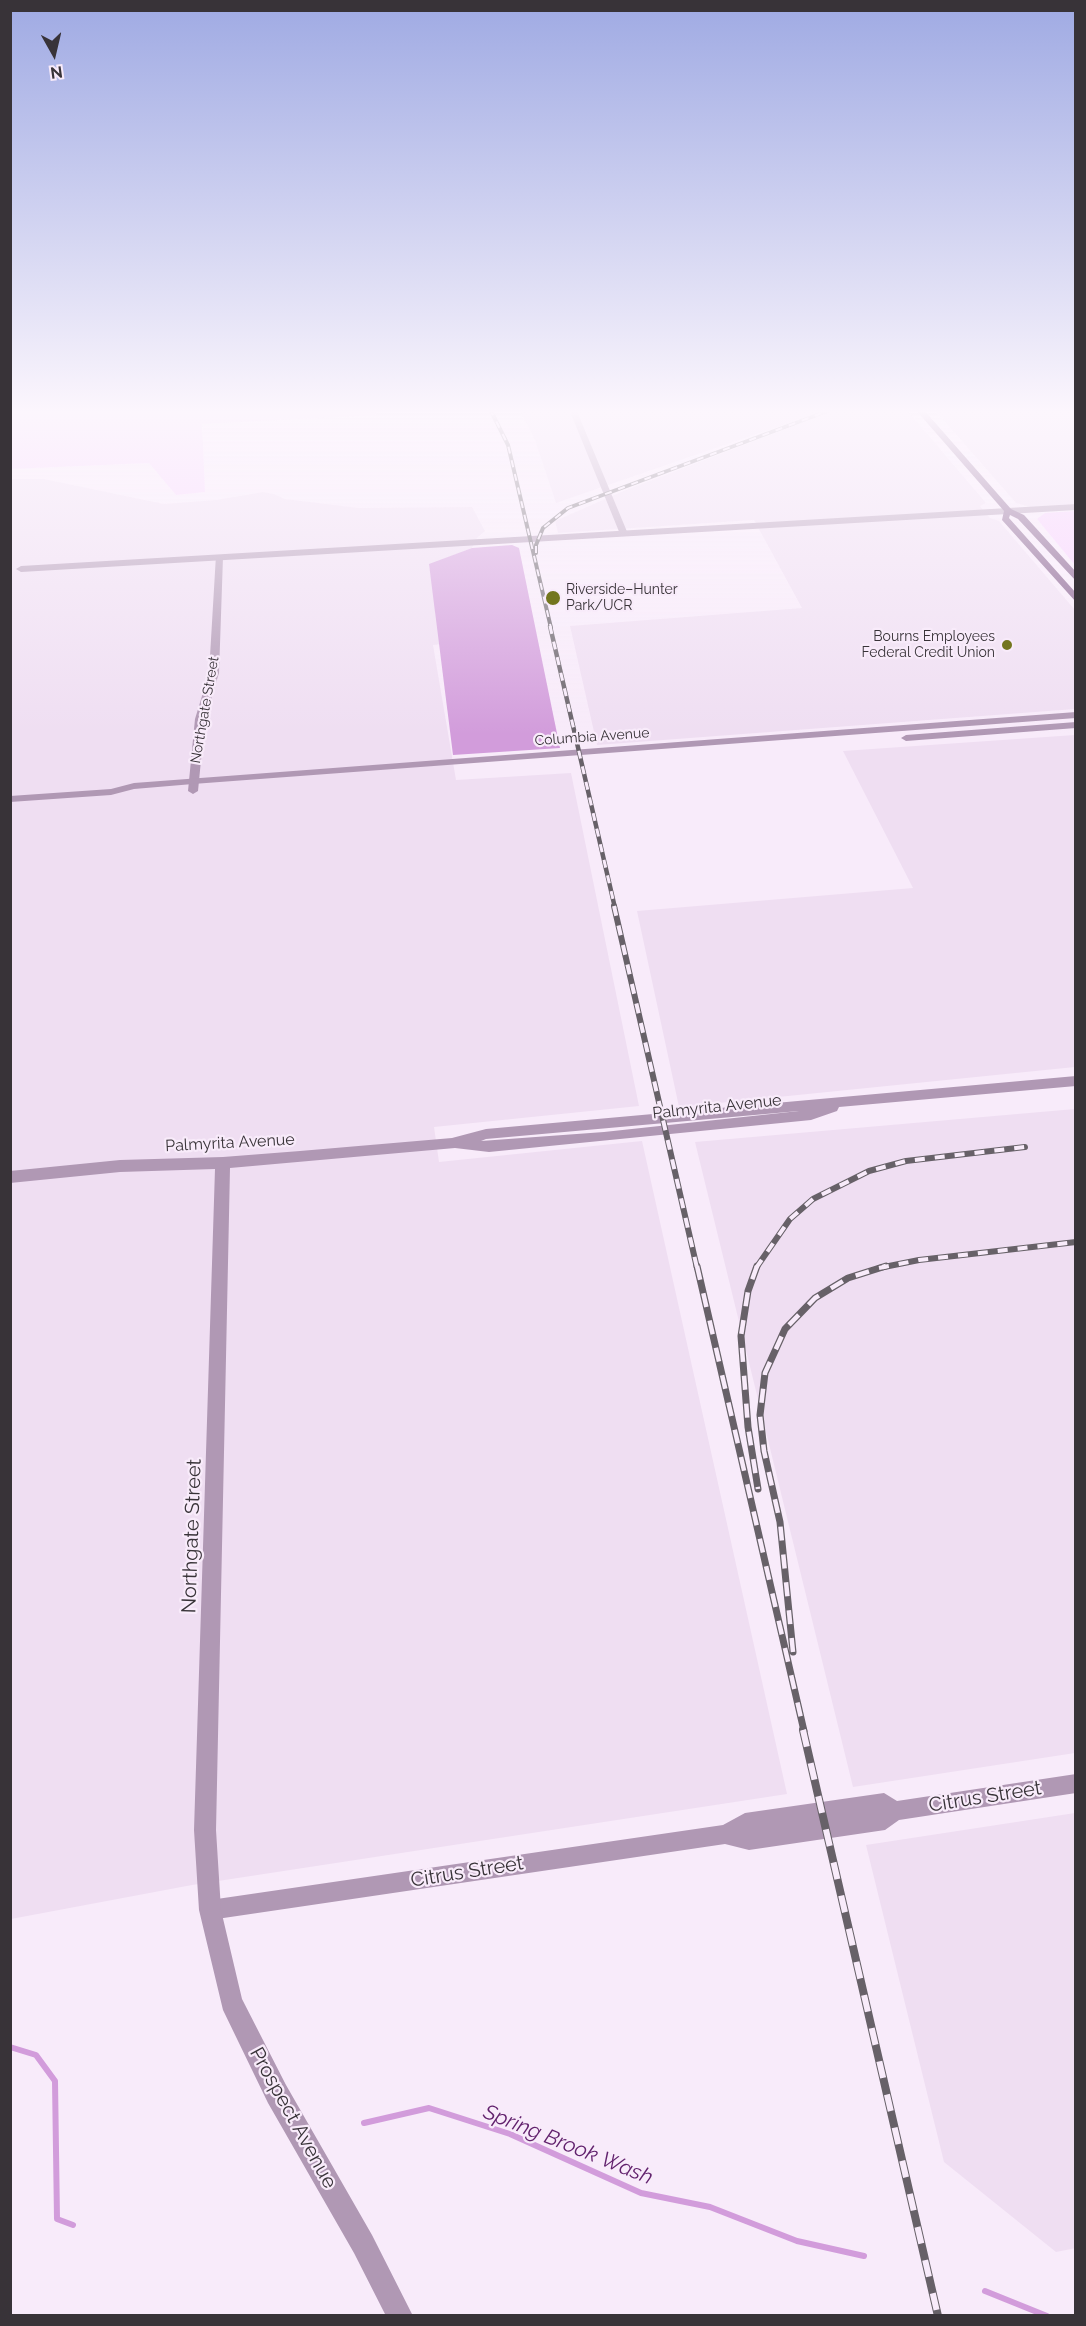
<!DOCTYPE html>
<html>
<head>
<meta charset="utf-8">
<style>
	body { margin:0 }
	#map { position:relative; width:1086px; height:2326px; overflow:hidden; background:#f8ebfa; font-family:Raleway,sans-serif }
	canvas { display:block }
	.frame { position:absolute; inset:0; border:12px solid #383338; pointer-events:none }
	.north { position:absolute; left:24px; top:24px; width:60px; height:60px; -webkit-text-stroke:4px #f8ebfa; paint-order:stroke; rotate:172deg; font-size:16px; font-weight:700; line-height:24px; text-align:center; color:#383338 }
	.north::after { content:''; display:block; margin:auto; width:21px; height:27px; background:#383338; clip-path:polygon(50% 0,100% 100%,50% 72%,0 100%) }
</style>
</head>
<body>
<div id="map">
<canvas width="1086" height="2326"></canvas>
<div class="frame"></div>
<div class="north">N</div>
</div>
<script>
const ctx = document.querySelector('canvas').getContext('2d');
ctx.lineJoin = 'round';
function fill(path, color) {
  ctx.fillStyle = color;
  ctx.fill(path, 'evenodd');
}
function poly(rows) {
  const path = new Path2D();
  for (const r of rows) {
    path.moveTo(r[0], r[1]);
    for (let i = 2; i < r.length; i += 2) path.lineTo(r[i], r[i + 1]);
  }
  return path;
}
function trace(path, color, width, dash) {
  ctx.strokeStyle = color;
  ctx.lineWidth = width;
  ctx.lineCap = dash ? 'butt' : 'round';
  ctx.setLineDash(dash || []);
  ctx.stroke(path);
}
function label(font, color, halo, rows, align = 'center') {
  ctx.font = font + ' Raleway,sans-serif';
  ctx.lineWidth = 4.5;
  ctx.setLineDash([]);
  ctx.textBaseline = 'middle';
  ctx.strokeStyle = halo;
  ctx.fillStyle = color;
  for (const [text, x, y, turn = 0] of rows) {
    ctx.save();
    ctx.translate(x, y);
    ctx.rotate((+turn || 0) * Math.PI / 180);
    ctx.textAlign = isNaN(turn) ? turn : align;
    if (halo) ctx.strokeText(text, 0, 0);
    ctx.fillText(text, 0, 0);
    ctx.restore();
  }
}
fill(poly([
	[519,409,829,409,556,503,535,440],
	[838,409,906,409,986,503,980,506,990,518,999,521,1075,610,1075,709,597,745,570,626,802,608,754,520,558,533,555,521,621,492],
	[934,409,1075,409,1075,504,1030,507,1016,503],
	[11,479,44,479,164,504,216,500,263,492,274,494,285,499,359,508,472,507,485,531,477,538,472,548,429,565,443,644,433,645,456,780,571,773,639,1106,434,1127,439,1162,642,1141,787,1794,192,1885,11,1919],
	[1075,735,1075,1067,679,1107,637,911,913,888,843,751],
	[1075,1109,1075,1753,853,1787,695,1142],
	[1075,1813,1076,2248,1056,2252,944,2162,866,1845]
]), '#efdef2');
fill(poly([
	[11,409,378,409,375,415,202,424,205,492,176,495,149,463,11,469],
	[1075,511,1076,511,1075,565,1037,519,1045,513]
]), '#f8d0fe');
fill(poly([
	[512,545,519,548,560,748,453,755,429,564,472,548]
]), '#d29cdb');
trace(poly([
	[10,2047,36,2055,55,2081,57,2219,73,2225],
	[364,2123,429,2108,510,2134,641,2193,710,2207,797,2241,864,2256],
	[985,2291,1047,2316]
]), '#d29cdb', 6);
fill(poly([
	[569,409,576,409,628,534,627,536,620,534,569,409],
	[216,555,223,557,219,673,205,719,198,791,193,794,188,791,195,719,209,673,216,555],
	[1076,1774,1076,1793,899,1820,885,1830,749,1850,725,1844,210,1920,203,1917,200,1910,203,1903,210,1900,723,1825,745,1813,884,1793,897,1801,1076,1774]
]), '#b098b4');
fill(poly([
	[1076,504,1076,510,21,572,16,569,21,566,1076,504],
	[1076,712,1076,718,193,784,134,789,111,795,10,802,10,796,111,789,134,783,1076,712],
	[1076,722,1076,728,906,741,901,738,906,735,1076,722],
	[1076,1076,1076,1086,839,1107,837,1111,811,1120,489,1152,455,1148,230,1168,216,1830,221,1910,242,1999,286,2085,372,2235,413,2316,386,2316,354,2253,268,2103,223,2010,199,1910,194,1830,215,1169,120,1172,10,1183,10,1171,120,1160,223,1157,300,1151,452,1138,486,1129,1076,1076],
	[799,1111,604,1132,481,1141,486,1139,799,1111]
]), '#b098b4');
fill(poly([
	[915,409,923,409,1011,509,1024,515,1076,572,1076,581,1018,519,1010,515,1009,518,1076,593,1076,602,1002,520,1004,511,915,409]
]), '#784f80');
const railFar4 = poly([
	[490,409,508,445,551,628],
	[536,553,536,545,543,528,568,508,833,409]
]);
const railFar3 = poly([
	[550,626,615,908]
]);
const railFar2 = poly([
	[614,906,697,1268],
	[756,1268,790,1219,813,1199,869,1171,906,1161,1025,1147],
	[879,1268,919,1260,1076,1242]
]);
const railFar1 = poly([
	[697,1266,804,1731],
	[757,1266,748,1291,741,1336,748,1427,758,1489],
	[793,1652,780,1522,764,1451,760,1415,765,1373,785,1329,815,1298,848,1278,886,1266]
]);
const rail = poly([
	[803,1730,938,2316]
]);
trace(railFar4, '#676168', 4);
trace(railFar3, '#676168', 4.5);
trace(railFar2, '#676168', 6);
trace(railFar1, '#676168', 7);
trace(rail, '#676168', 8);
trace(railFar4, '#f8ebfa', 2, [7]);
trace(railFar3, '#f8ebfa', 3, [8]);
trace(railFar2, '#f8ebfa', 4, [10]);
trace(railFar1, '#f8ebfa', 4.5, [14]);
trace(rail, '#f8ebfa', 6, [17]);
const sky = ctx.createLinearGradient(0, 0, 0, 735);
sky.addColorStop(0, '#9faae3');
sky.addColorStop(0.56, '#fcf6fd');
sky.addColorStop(1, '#fcf6fd00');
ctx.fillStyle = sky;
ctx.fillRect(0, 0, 1086, 735);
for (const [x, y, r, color] of [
	[553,598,8,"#73761e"],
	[1007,645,6,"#73761e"]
]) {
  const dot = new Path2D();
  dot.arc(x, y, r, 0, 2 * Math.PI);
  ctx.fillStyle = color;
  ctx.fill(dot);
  trace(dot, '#f8ebfa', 2);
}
label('14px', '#383338', '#f8ebfa', [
	["Riverside–Hunter",566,590],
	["Park/UCR",566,606],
	["Bourns Employees",995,637,"right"],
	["Federal Credit Union",995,653,"right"]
], 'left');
label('14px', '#383338', '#f8ebfa', [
	["Northgate Street",205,710,-80],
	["Columbia Avenue",592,737,-4]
]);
label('16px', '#383338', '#f8ebfa', [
	["Palmyrita Avenue",717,1107,-6],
	["Palmyrita Avenue",230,1143,-3]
]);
label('20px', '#383338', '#f8ebfa', [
	["Northgate Street",192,1536,-88],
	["Citrus Street",985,1797,-9],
	["Citrus Street",467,1872,-9],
	["Prospect Avenue",293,2118,61]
]);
label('italic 21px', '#62226d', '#f8ebfa', [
	["Spring Brook Wash",568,2145,22]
]);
</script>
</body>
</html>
